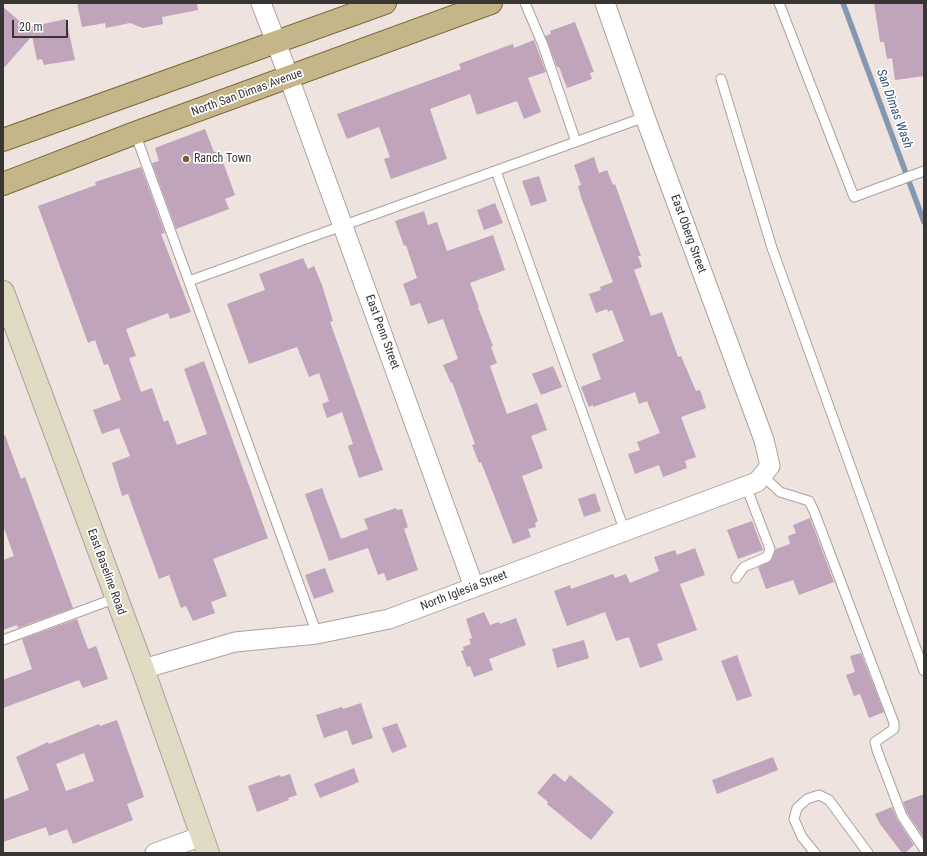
<!DOCTYPE html>
<html>
<head>
<meta charset="utf-8">
<style>
	body { margin:0 }
	#map { position:relative; width:927px; height:856px; overflow:hidden; background:#eee3df; font-family:"Roboto Condensed",sans-serif }
	canvas { display:block }
	.frame { position:absolute; inset:0; border:4px solid #393534; pointer-events:none }
	.scale { position:absolute; left:12px; top:20px; width:56px; height:18px; box-sizing:border-box; border:2px solid #393534; border-top:0; padding-left:5px; font-size:12px; line-height:14px; white-space:nowrap; color:#393534; -webkit-text-stroke:3px #fff; paint-order:stroke }
</style>
</head>
<body>
<div id="map">
<canvas width="927" height="856"></canvas>
<div class="frame"></div>
<div class="scale">20 m</div>
</div>
<script>
const ctx = document.querySelector('canvas').getContext('2d');
ctx.lineJoin = 'round';
function poly(rows) {
  const path = new Path2D();
  for (const r of rows) {
    path.moveTo(r[0], r[1]);
    for (let i = 2; i < r.length; i += 2) path.lineTo(r[i], r[i + 1]);
  }
  return path;
}
function trace(path, color, width, dash) {
  ctx.strokeStyle = color;
  ctx.lineWidth = width;
  ctx.lineCap = dash ? 'butt' : 'round';
  ctx.setLineDash(dash || []);
  ctx.stroke(path);
}
function fill(path, color) {
  ctx.fillStyle = color;
  ctx.fill(path, 'evenodd');
}
function label(font, color, halo, rows, align = 'center') {
  ctx.font = font + ' "Roboto Condensed",sans-serif';
  ctx.lineWidth = 3.5;
  ctx.setLineDash([]);
  ctx.textBaseline = 'middle';
  ctx.strokeStyle = halo;
  ctx.fillStyle = color;
  for (const [text, x, y, turn = 0] of rows) {
    ctx.save();
    ctx.translate(x, y);
    ctx.rotate((+turn || 0) * Math.PI / 180);
    ctx.textAlign = isNaN(turn) ? turn : align;
    if (halo) ctx.strokeText(text, 0, 0);
    ctx.fillText(text, 0, 0);
    ctx.restore();
  }
}
trace(poly([
	[843,3,924,222]
]), '#8498b2', 5.5);
fill(poly([
	[77,3,197,3,198,10,162,17,163,24,143,28,130,23,106,28,105,23,82,27],
	[874,3,924,3,924,76,895,80,892,58,887,59,884,42,880,42],
	[3,7,30,30,30,27,66,19,75,60,44,65,42,59,37,60,32,36,3,69],
	[575,22,594,72,590,73,592,79,567,88,559,67,557,67,545,36,551,34,550,31],
	[534,40,546,72,528,78,541,112,524,119,517,101,477,115,470,94,430,109,447,159,391,179,384,159,390,157,379,127,347,139,337,114,461,69,459,64,499,49,513,44,514,48],
	[205,129,214,152,219,151,235,195,225,199,229,209,176,229,152,163,159,161,155,148],
	[594,157,599,173,607,170,613,185,615,184,641,256,638,256,642,267,634,270,651,316,662,312,678,357,681,356,696,391,700,390,706,408,681,417,696,457,685,461,687,468,663,477,659,465,635,474,628,454,640,450,637,442,660,433,647,401,639,404,635,392,593,407,593,405,589,407,581,387,601,379,592,354,624,341,612,310,608,312,607,309,596,313,589,294,601,290,600,287,613,282,581,197,578,186,581,185,574,165],
	[141,167,165,233,161,234,191,312,170,319,168,313,126,329,136,356,129,358,141,392,152,388,164,422,168,420,177,445,207,434,184,369,204,361,268,538,213,559,227,596,211,602,215,613,193,621,186,606,181,608,169,575,159,579,128,494,122,496,112,463,130,456,119,428,102,434,93,410,121,400,108,364,104,365,95,340,88,343,38,206,96,185,95,182],
	[539,176,547,201,531,206,522,181],
	[495,203,503,223,484,230,477,210],
	[424,211,428,225,437,222,447,251,493,235,505,270,470,283,479,307,478,307,493,346,491,347,497,363,490,366,507,414,537,403,547,430,531,436,543,468,522,476,538,521,535,523,536,527,528,529,531,537,513,544,481,462,479,463,472,445,475,444,452,382,451,383,443,365,458,359,443,319,428,324,420,303,411,306,403,284,417,278,406,245,404,246,395,221],
	[303,258,308,269,314,266,322,285,333,321,330,322,383,470,359,478,348,446,353,444,342,412,327,418,322,404,329,401,319,373,309,377,297,347,249,364,227,304,265,290,259,274],
	[553,366,562,387,541,395,532,374],
	[5,435,21,479,25,477,73,608,18,628,17,625,3,630,3,560,14,556,3,525,3,436],
	[322,488,341,539,368,529,364,519,396,508,397,510,402,509,408,527,404,529,418,570,387,581,384,573,378,575,368,548,329,561,305,494],
	[595,493,601,511,584,517,578,499],
	[810,518,834,582,799,595,793,580,766,589,758,567,771,561,776,549,790,544,788,536,796,533,793,525],
	[752,521,763,550,738,559,727,530],
	[695,548,705,575,680,584,697,630,657,644,663,660,640,668,629,637,616,641,605,612,567,626,554,591,570,585,571,589,613,574,615,578,626,574,630,583,659,571,654,557,675,550,677,555],
	[325,568,334,592,314,599,305,575],
	[484,612,490,625,499,622,500,624,516,618,526,645,489,659,493,670,474,677,470,666,467,667,461,651,464,650,463,647,471,644,469,639,472,638,466,619],
	[77,619,88,649,96,646,108,679,83,688,79,680,3,708,3,680,32,669,22,639],
	[584,640,589,658,557,668,552,649],
	[861,653,884,712,869,718,860,694,854,696,846,675,855,672,850,656],
	[737,655,752,696,737,701,721,661],
	[361,703,373,738,352,745,347,730,324,738,316,715,342,707,343,709],
	[117,720,144,797,127,804,133,820,73,844,67,829,49,836,46,827,3,842,3,800,29,790,16,757,48,742,49,744,99,724,100,726],
	[84,753,94,781,66,791,56,764],
	[397,723,407,747,392,753,382,728],
	[773,757,778,770,717,794,712,780],
	[354,768,359,782,320,798,314,784],
	[554,773,565,782,570,775,614,812,591,840,547,804,548,802,537,793],
	[290,774,297,795,288,798,289,800,257,812,248,786,280,775,281,777],
	[924,794,924,838,907,813,903,802],
	[892,807,897,819,914,845,905,853,902,853,880,824,875,814]
]), '#bfa4bb');
const lane = poly([
	[525,3,543,45,576,142],
	[779,3,854,197,924,171],
	[721,79,772,248,924,671],
	[135,133,317,634],
	[496,171,625,532],
	[189,281,645,117],
	[762,475,780,492,809,501,814,511,894,723,894,729,875,742,877,750,902,816,924,849],
	[736,578,744,567,767,557,770,549,746,486],
	[3,640,116,598],
	[815,853,802,837,794,819,797,808,807,799,819,795,829,800,868,853]
]);
const street = poly([
	[261,3,276,42,474,587],
	[143,669,235,642,317,634,389,619,757,482,770,466,764,440,645,117,605,3],
	[155,853,202,836]
]);
const secondary = poly([
	[3,292,143,669,208,853]
]);
const primary = poly([
	[3,140,385,3],
	[3,184,135,133,491,3]
]);
trace(lane, '#aba19d', 11);
trace(street, '#aba19d', 21);
trace(secondary, '#aba19d', 24);
trace(primary, '#7b6a39', 24);
trace(lane, '#fff', 9);
trace(street, '#fff', 19);
trace(secondary, '#e2dbc4', 22);
trace(primary, '#c5b689', 22);
for (const [x, y, r, color] of [
	[186,159,4,"#766030"]
]) {
  const dot = new Path2D();
  dot.arc(x, y, r, 0, 2 * Math.PI);
  ctx.fillStyle = color;
  ctx.fill(dot);
  trace(dot, '#fff', 1.5);
}
label('12px', '#393534', '#fff', [
	["North San Dimas Avenue",247,93,-20],
	["East Oberg Street",688,234,70],
	["East Penn Street",382,332,70],
	["East Baseline Road",106,572,70],
	["North Iglesia Street",464,591,-21]
]);
label('12px', '#393534', '#fff', [
	["Ranch Town",194,159]
], 'left');
label('italic 13px', '#335279', '#fff', [
	["San Dimas Wash",894,109,70]
]);
</script>
</body>
</html>
